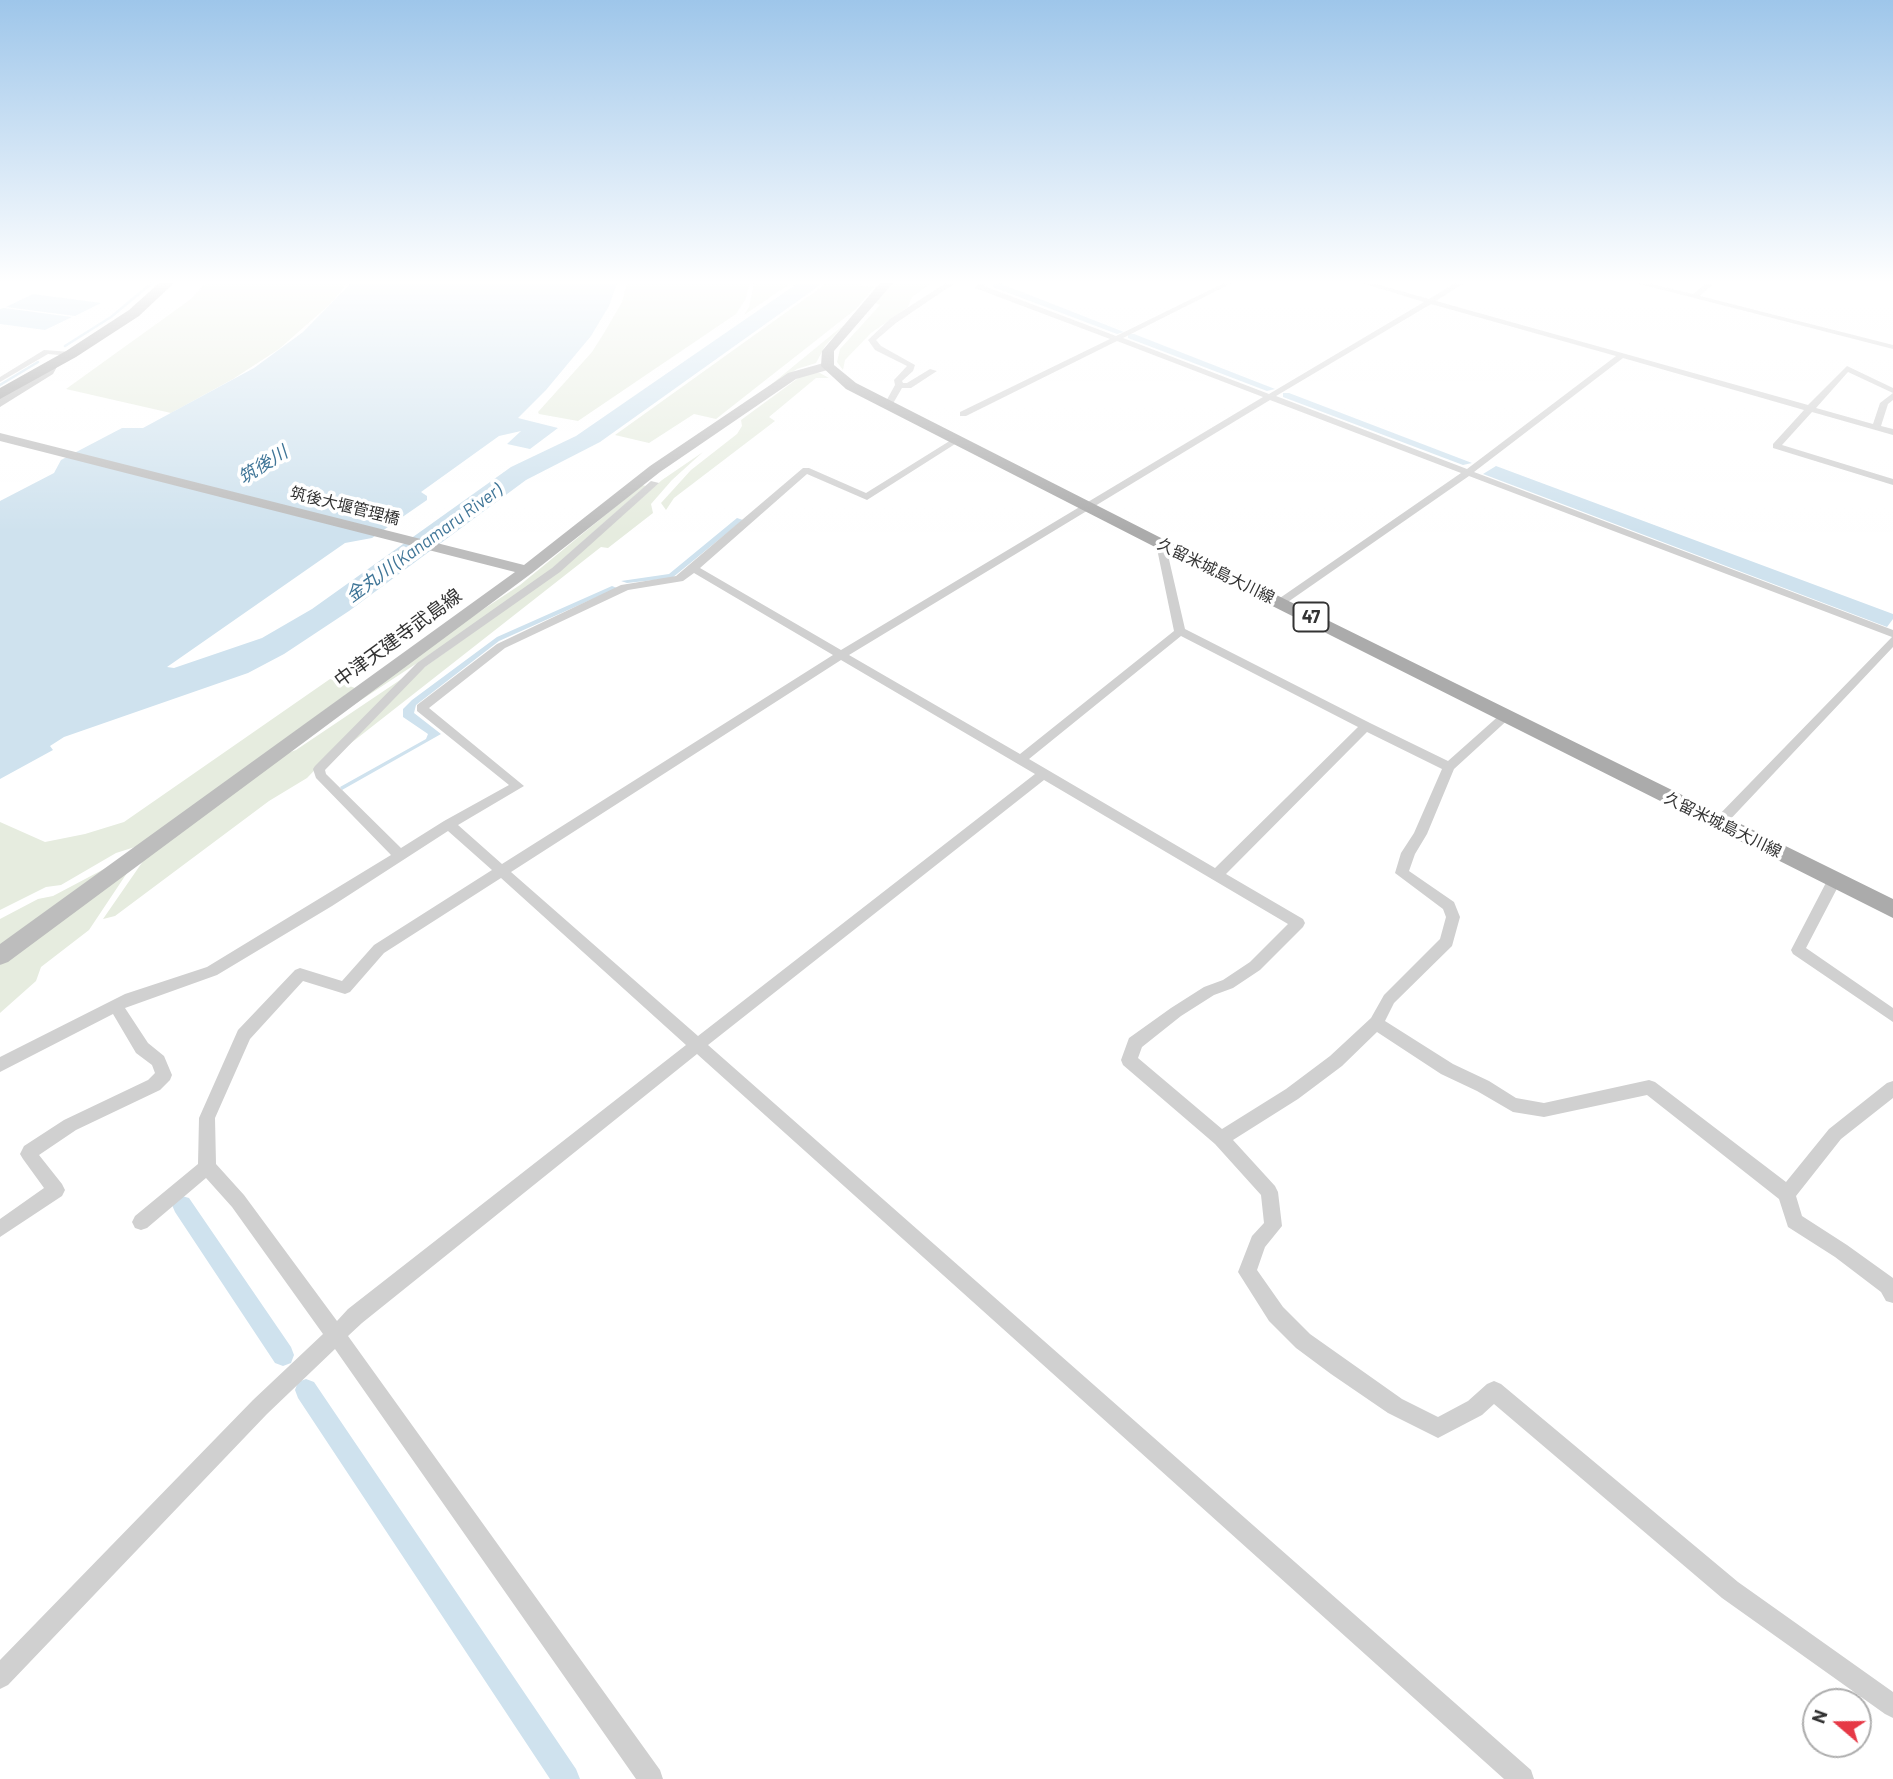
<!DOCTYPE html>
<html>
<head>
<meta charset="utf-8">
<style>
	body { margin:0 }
	#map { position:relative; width:1893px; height:1779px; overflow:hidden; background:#fff; font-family:Barlow,sans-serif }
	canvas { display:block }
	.north { position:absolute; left:1802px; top:1688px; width:70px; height:70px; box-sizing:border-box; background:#fff; border:2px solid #adadad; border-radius:50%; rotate:290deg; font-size:19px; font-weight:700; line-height:28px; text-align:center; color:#333 }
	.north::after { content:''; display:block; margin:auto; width:24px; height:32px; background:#e63946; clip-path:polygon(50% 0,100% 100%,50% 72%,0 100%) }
</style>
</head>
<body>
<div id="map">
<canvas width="1893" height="1779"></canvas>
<div class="north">N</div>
</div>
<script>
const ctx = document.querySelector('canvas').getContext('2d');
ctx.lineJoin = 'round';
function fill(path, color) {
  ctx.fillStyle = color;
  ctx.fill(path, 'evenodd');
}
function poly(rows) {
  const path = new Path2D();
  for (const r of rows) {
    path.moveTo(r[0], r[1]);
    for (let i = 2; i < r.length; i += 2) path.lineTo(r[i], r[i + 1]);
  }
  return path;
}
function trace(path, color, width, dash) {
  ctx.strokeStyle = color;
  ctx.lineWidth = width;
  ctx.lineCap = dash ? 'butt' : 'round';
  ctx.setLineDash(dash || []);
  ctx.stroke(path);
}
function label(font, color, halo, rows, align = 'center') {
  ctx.font = font + ' Barlow,"Noto Sans JP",sans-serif';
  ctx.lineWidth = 7;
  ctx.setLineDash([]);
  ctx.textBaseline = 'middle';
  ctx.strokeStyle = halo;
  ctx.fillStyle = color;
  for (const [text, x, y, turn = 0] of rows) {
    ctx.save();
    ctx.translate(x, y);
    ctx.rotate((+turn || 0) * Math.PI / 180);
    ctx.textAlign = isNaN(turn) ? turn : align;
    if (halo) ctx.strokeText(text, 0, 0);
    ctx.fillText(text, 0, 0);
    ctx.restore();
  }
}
fill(poly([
	[206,283,348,283,329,305,279,349,233,379,171,413,66,389,191,299],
	[627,283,750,283,745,300,736,314,578,421,539,414,538,412,592,352,604,333,622,302],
	[754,283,791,283,744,315,749,307],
	[827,283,861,283,860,286,874,287,856,309,716,419,694,414,649,443,615,435],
	[893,283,931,283,912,297,908,307,871,333,845,360,843,370,837,362,840,349,880,305,875,303,876,298],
	[845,324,825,346,816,363,797,369,757,396],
	[810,373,820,373,829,378,816,378,769,417,775,421,674,498,666,510,661,503,691,470,737,434,742,426,741,420,801,376],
	[703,452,672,480,651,504,653,513,608,548,601,547,346,747,422,669,560,570,662,480],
	[642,485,646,486,549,571,490,615,308,735,461,624,520,585],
	[406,676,307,778,269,801,115,916,103,919,150,851,277,757,296,750],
	[330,679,355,688,138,846,116,853,61,885,46,887,0,910,0,822,45,842,85,834,124,822],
	[133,864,89,930,41,967,36,981,0,1013,0,965],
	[106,868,0,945,0,919,38,899,53,896]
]), '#e6ecdf');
fill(poly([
	[351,283,617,283,609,306,591,336,546,390,518,418,558,428,530,449,507,444,521,431,499,436,421,492,427,496,427,500,372,538,345,543,167,667,174,668,262,638,312,609,511,467,576,436,798,283,823,283,600,442,526,480,349,611,284,654,248,673,64,737,50,746,53,750,0,779,0,501,54,473,61,460,122,428,143,428,254,368,303,332],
	[33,294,101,303,75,316,6,307],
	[4,308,72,317,45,330,0,324,0,309],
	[1496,466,1893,614,1893,619,1887,627,1483,474],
	[737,518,743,520,672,578,627,583,621,581,669,574],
	[612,586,617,588,499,641,416,705,414,713,441,734,342,790,340,787,426,739,428,734,403,717,403,709,412,700,497,637]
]), '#cfe2ee');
trace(poly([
	[65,346,111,317,152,283],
	[0,385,38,362]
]), '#cfe2ee', 2.5);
fill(poly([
	[993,283,999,283,1124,332,1117,334,993,287,993,283],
	[1128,334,1134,334,1275,389,1267,391,1128,338,1128,334],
	[1283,393,1289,393,1472,463,1463,465,1283,397,1283,393],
	[182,1196,189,1198,291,1347,294,1355,291,1363,283,1366,275,1363,175,1212,172,1205,175,1198,182,1196],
	[306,1379,314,1382,576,1769,580,1779,550,1779,298,1398,295,1390,298,1382,306,1379]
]), '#cfe2ee');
fill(poly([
	[946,283,955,283,896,323,876,340,881,346,915,365,913,371,902,381,903,383,907,383,930,369,937,371,911,388,902,388,891,407,885,407,884,405,895,385,894,380,907,366,875,350,868,340,890,319,946,283],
	[979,283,987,283,984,286,1116,336,1224,283,1232,283,1123,338,1269,394,1424,302,1362,283,1372,283,1429,299,1456,283,1464,283,1436,301,1808,405,1847,366,1893,388,1893,393,1848,372,1816,408,1873,424,1880,403,1893,393,1893,400,1888,404,1881,426,1893,429,1893,435,1812,412,1782,445,1893,479,1893,485,1773,448,1773,444,1804,410,1623,358,1474,472,1893,630,1893,647,1724,826,1719,828,1712,823,1714,820,1892,637,1469,476,1285,604,1277,604,1277,600,1461,473,1270,400,849,655,1020,754,1174,631,1156,544,1165,542,1185,629,1370,723,1448,761,1502,713,1506,712,1512,716,1454,769,1427,834,1415,854,1409,871,1454,902,1460,917,1452,946,1394,1003,1385,1021,1453,1064,1489,1081,1516,1098,1544,1103,1649,1080,1655,1082,1786,1182,1829,1129,1887,1083,1893,1081,1893,1098,1841,1139,1796,1196,1802,1216,1847,1245,1893,1278,1893,1303,1886,1301,1881,1292,1835,1257,1788,1227,1779,1199,1647,1095,1544,1117,1513,1112,1477,1091,1441,1074,1377,1032,1342,1066,1298,1099,1233,1140,1275,1186,1278,1192,1282,1226,1265,1247,1257,1270,1283,1307,1310,1334,1402,1399,1438,1417,1468,1401,1487,1384,1494,1381,1501,1384,1738,1582,1893,1692,1893,1718,1885,1714,1722,1598,1494,1404,1482,1415,1438,1438,1388,1413,1331,1374,1296,1348,1269,1321,1238,1272,1252,1236,1264,1223,1261,1195,1215,1144,1123,1065,1121,1060,1129,1038,1171,1008,1204,987,1223,980,1250,962,1288,924,1044,780,708,1045,1531,1770,1534,1779,1504,1779,697,1054,362,1323,348,1336,660,1770,663,1779,636,1779,335,1349,267,1414,8,1685,0,1689,0,1660,253,1400,323,1334,232,1207,206,1178,147,1228,141,1230,135,1228,132,1222,135,1216,198,1164,199,1118,238,1030,295,970,300,968,342,981,374,945,492,870,448,831,332,906,217,975,125,1008,148,1043,164,1056,172,1075,170,1080,160,1090,76,1130,39,1155,62,1184,65,1190,62,1196,0,1237,0,1219,44,1188,23,1159,20,1154,24,1146,64,1120,148,1080,155,1073,152,1065,136,1053,113,1014,0,1072,0,1057,125,994,207,967,391,855,316,778,313,769,315,766,417,663,552,568,651,481,659,483,560,572,425,667,325,770,326,774,401,848,444,821,509,785,417,711,417,705,497,644,621,585,676,576,803,468,809,468,866,493,956,437,963,439,867,500,807,474,700,568,841,650,1263,397,1117,341,966,416,960,416,960,412,1110,339,975,288,979,283],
	[1431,304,1616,356,1467,469,1276,396,1431,304],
	[694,573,833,655,502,864,458,825,524,786,429,708,505,648,628,590,683,581,694,573],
	[1181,636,1358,727,1215,868,1029,759,1181,636],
	[841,660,1035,774,698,1036,511,872,841,660],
	[1367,732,1442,769,1414,833,1401,853,1395,873,1443,909,1446,917,1440,939,1384,995,1371,1018,1330,1056,1286,1089,1222,1129,1138,1058,1142,1047,1181,1016,1214,995,1233,988,1260,970,1303,927,1305,923,1303,919,1226,874,1367,732],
	[501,878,686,1045,348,1309,337,1321,244,1195,216,1164,215,1118,250,1039,303,981,345,994,350,992,384,953,501,878],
	[1636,283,1648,283,1693,294,1707,283,1714,283,1700,296,1893,345,1893,349,1636,283],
	[44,350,71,352,75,354,71,356,48,354,0,382,0,377,44,350],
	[1835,874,1842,879,1806,948,1893,1008,1893,1022,1793,954,1791,950,1830,875,1835,874]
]), '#d0d0d0');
fill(poly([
	[52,361,58,365,53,374,0,407,0,398,33,377,52,361],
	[827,362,833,366,831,369,796,379,660,472,532,573,8,962,0,965,0,944,515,572,0,441,0,433,524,565,650,466,788,373,827,362]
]), '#bdbdbd');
fill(poly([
	[880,283,893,283,834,351,834,365,856,383,1167,541,1893,899,1893,918,1155,547,846,389,821,366,822,351,880,283]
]), '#ababab');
fill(poly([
	[159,283,174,283,139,316,76,357,0,399,0,388,66,351,129,310,159,283]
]), '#9a9a9a');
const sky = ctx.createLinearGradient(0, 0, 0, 532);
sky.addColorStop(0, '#9ec6ea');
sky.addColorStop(0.53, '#fff');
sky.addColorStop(1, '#ffffff00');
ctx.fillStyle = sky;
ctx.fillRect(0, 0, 1893, 532);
label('16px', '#333', '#fff', [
	["筑後大堰管理橋",345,506,14],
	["久留米城島大川線",1216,571,26],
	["久留米城島大川線",1723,825,26]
]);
label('italic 18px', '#3f7597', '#fff', [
	["筑後川",263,465,-32],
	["金丸川 (Kanamaru River)",424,543,-36]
]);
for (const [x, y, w] of [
	[1311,617,35]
]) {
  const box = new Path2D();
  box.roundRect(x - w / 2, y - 14.5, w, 29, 5);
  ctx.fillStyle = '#fff';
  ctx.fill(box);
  trace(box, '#333', 2);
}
label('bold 18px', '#333', null, [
	["47",1311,617]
]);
label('19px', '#333', '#fff', [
	["中津天建寺武島線",398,638,-36]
]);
</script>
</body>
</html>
